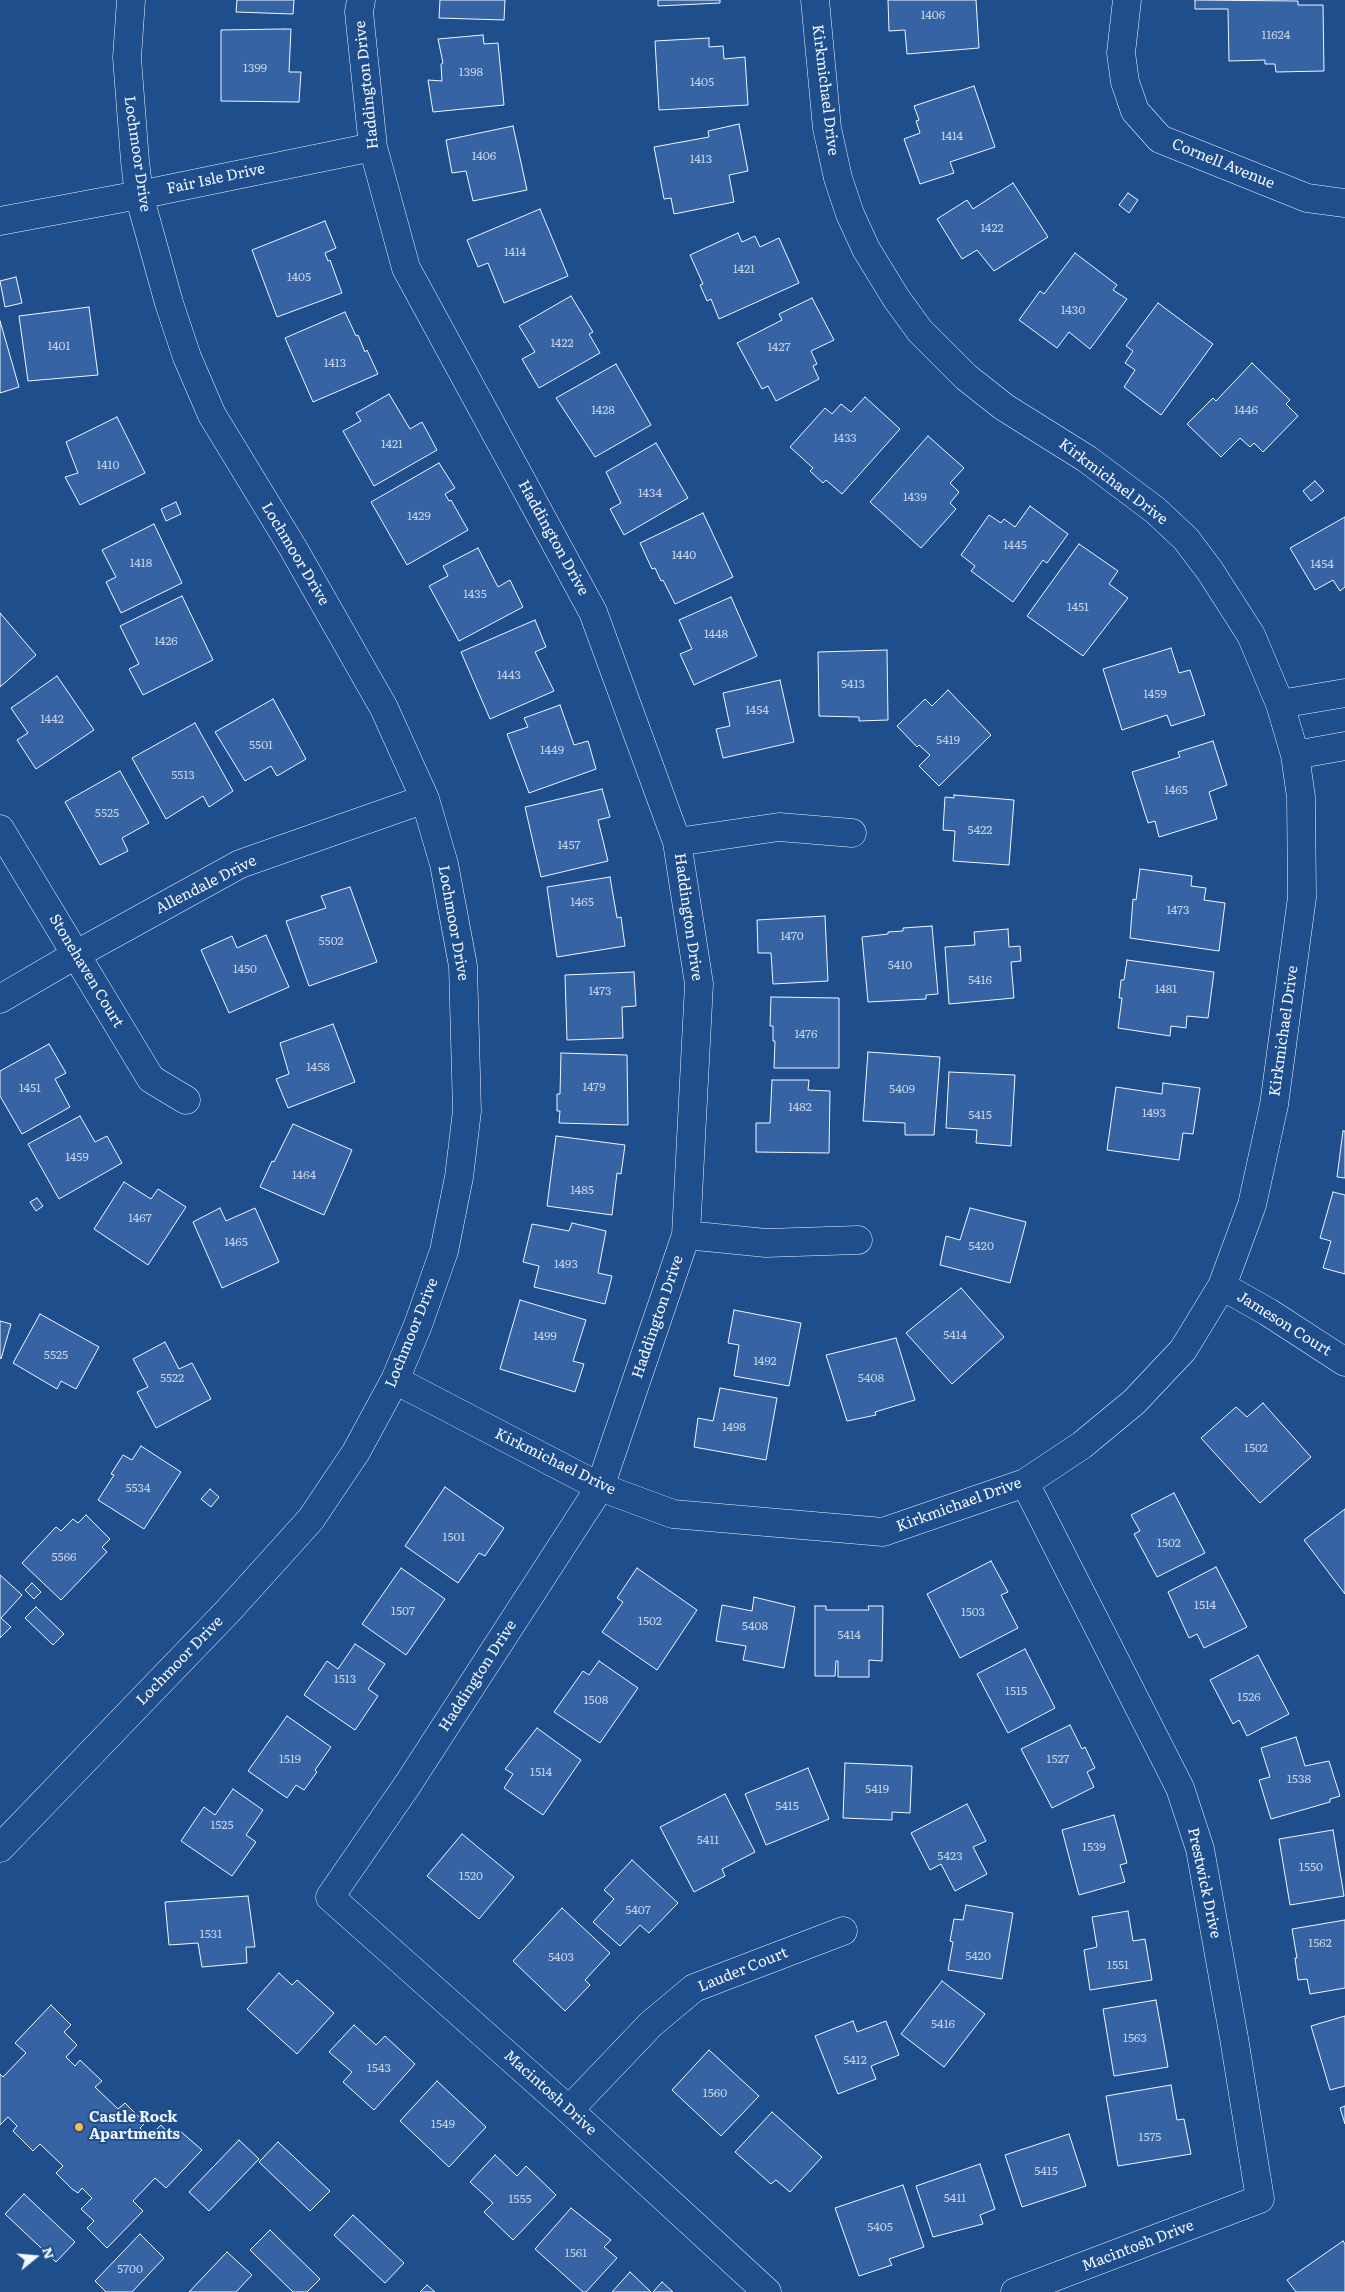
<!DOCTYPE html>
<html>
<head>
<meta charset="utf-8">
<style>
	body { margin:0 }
	#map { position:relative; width:1345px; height:2292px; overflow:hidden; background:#1f4e8c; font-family:Literata,serif }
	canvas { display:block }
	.north { position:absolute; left:10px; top:2232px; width:50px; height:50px; -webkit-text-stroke:4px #1f4e8c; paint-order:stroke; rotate:73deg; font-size:14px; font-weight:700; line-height:20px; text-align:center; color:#f2f6ff }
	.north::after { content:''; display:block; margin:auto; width:18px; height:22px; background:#f2f6ff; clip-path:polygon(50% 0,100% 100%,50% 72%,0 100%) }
</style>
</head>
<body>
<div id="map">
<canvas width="1345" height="2292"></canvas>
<div class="north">N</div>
</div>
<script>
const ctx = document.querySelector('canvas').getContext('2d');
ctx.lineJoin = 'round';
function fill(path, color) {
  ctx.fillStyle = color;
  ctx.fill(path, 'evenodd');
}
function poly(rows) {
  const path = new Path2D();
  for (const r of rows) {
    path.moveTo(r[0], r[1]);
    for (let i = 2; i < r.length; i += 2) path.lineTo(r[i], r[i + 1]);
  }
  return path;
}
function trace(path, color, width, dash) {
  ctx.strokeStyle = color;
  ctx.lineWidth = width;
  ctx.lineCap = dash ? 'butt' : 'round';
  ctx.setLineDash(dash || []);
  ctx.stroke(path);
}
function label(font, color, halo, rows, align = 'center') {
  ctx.font = font + ' Literata,serif';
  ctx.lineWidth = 4;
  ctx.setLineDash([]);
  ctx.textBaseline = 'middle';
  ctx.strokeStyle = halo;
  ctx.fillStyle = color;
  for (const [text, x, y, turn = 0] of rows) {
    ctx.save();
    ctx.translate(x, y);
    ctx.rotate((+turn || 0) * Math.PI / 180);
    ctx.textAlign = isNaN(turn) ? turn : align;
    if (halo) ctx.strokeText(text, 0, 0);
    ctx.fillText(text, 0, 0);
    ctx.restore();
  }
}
const building = poly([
	[237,0,294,0,293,14,236,12,237,0],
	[440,0,505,0,504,20,439,18,440,0],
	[658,0,720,0,720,3,658,6,658,0],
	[888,0,976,0,979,48,907,54,905,30,889,31,888,0],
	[1195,0,1298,1,1298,5,1323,5,1324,71,1276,72,1275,64,1265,64,1265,60,1229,61,1228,9,1195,9,1195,0],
	[283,29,291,29,289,72,301,72,299,102,221,101,221,30,283,29],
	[483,35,484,44,498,43,504,105,433,112,428,80,442,81,441,64,443,63,438,39,483,35],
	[709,38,709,47,723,46,724,59,745,57,748,105,659,110,655,41,709,38],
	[974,86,995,147,950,162,954,173,920,184,904,139,920,133,916,121,919,120,914,106,974,86],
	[739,124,748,171,729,175,734,202,674,214,671,198,664,199,654,147,709,137,708,131,739,124],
	[513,126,527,190,473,201,466,171,452,173,446,140,513,126],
	[1013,183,1048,237,994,271,977,250,962,259,937,219,967,200,973,209,1013,183],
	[1128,193,1138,200,1129,213,1119,205,1128,193],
	[540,209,568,276,504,303,488,263,478,267,467,240,540,209],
	[325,221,336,248,325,253,328,261,330,260,342,293,277,317,252,250,325,221],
	[738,233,742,242,755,236,760,247,779,238,799,283,719,319,711,299,707,301,700,285,703,284,690,255,738,233],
	[1075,253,1117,285,1113,290,1127,299,1090,349,1069,332,1057,348,1019,320,1040,291,1044,294,1075,253],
	[16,277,22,303,5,307,0,281,16,277],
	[571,296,593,332,589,334,600,353,539,388,522,359,535,352,519,326,571,296],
	[812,298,834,340,811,351,817,364,813,366,819,379,776,401,768,386,762,389,737,343,782,320,779,314,812,298],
	[1158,303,1213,344,1161,415,1124,387,1135,370,1125,363,1133,351,1126,346,1158,303],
	[89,307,98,375,28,381,19,316,89,307],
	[345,312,356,336,358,335,365,352,367,350,378,374,313,402,285,338,345,312],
	[0,321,19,387,0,393,0,321],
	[1252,363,1290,400,1286,404,1298,416,1263,452,1254,443,1250,447,1240,438,1221,457,1187,424,1213,398,1216,401,1252,363],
	[616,364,651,425,595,457,556,398,616,364],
	[389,394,410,429,422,422,437,450,374,486,343,431,361,421,356,413,389,394],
	[865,397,900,429,842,494,826,480,823,483,810,471,813,468,790,447,825,408,832,414,841,404,851,412,865,397],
	[117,417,145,473,80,505,65,477,78,473,66,442,117,417],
	[928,436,964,468,950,483,959,492,950,503,956,509,921,548,870,502,928,436],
	[656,443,688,498,624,535,610,509,621,503,606,472,656,443],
	[439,463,455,488,445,494,449,501,451,500,468,530,407,565,371,502,439,463],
	[1315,481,1324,491,1311,501,1303,491,1315,481],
	[176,502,181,514,166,521,161,509,176,502],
	[1030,506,1068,534,1047,563,1043,560,1013,602,971,571,975,566,961,555,989,515,1001,523,1004,519,1015,527,1030,506],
	[703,513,733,577,675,604,663,580,661,581,655,568,652,569,640,543,703,513],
	[1345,517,1345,587,1340,591,1333,580,1315,590,1290,548,1345,517],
	[154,524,182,583,121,613,106,582,116,577,102,550,154,524],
	[1079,544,1118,571,1109,584,1128,598,1083,656,1027,616,1079,544],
	[478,548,498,587,510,580,523,607,459,641,429,586,448,576,443,566,478,548],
	[182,596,213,660,143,695,129,669,139,664,120,626,182,596],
	[731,597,757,656,694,685,680,654,692,649,679,620,731,597],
	[0,613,36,655,0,687,0,613],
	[535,620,546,647,535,652,554,691,490,719,461,652,535,620],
	[1171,648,1179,673,1190,670,1205,715,1171,726,1167,715,1122,730,1103,669,1171,648],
	[887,650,888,720,859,721,859,717,819,716,818,652,887,650],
	[57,676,94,730,36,769,17,740,28,733,11,708,57,676],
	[780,680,794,742,723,758,716,729,730,726,723,693,780,680],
	[948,690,991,735,939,786,919,766,930,755,919,745,917,747,897,726,925,699,932,706,948,690],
	[273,699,306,759,277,776,271,766,245,781,215,732,273,699],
	[560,705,574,745,588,741,596,769,529,793,507,734,528,727,524,718,560,705],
	[195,723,233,791,209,807,203,796,166,819,132,758,195,723],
	[1213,741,1227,785,1209,792,1217,819,1159,837,1155,821,1148,823,1132,772,1180,757,1178,752,1213,741],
	[120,771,149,823,122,838,128,851,100,865,65,802,120,771],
	[602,789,610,817,598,820,608,861,541,877,525,807,602,789],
	[954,795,1014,800,1009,865,953,861,955,831,943,830,945,797,954,798,954,795],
	[1140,869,1192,876,1191,886,1206,888,1204,900,1225,903,1219,951,1130,938,1133,899,1136,900,1140,869],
	[610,877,617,918,621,917,625,946,557,957,547,887,610,877],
	[350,887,377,962,309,986,286,921,326,908,321,896,350,887],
	[825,916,828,981,773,984,771,953,758,953,757,920,825,916],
	[932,926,938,994,926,995,926,999,868,1002,862,937,888,934,888,932,903,931,903,928,932,926],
	[1008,929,1009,947,1020,946,1021,961,1011,962,1014,998,949,1004,945,947,975,945,974,932,1008,929],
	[266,935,289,987,229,1013,201,950,232,936,237,948,266,935],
	[1127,960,1214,972,1208,1018,1187,1016,1186,1028,1171,1026,1170,1036,1118,1028,1122,998,1119,998,1121,980,1124,980,1127,960],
	[634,972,636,1006,622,1007,623,1038,567,1040,565,975,634,972],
	[771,997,839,998,839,1068,774,1068,775,1041,773,1041,773,1026,770,1026,771,997],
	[333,1024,355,1082,288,1108,276,1079,289,1074,280,1043,333,1024],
	[49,1044,66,1073,55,1079,70,1107,22,1134,0,1096,0,1071,49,1044],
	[868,1052,940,1057,934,1135,905,1135,905,1123,863,1121,868,1052],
	[561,1053,627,1055,628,1125,559,1123,560,1111,557,1111,557,1094,560,1094,561,1053],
	[949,1072,1015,1075,1011,1146,976,1143,977,1130,946,1128,949,1072],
	[772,1080,809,1080,808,1090,830,1091,829,1153,756,1152,756,1123,770,1123,772,1080],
	[1163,1083,1200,1088,1193,1134,1183,1133,1179,1160,1107,1150,1116,1087,1162,1094,1163,1083],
	[80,1116,95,1142,107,1136,122,1163,59,1199,28,1144,80,1116],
	[293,1124,352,1150,324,1215,260,1187,272,1161,274,1162,293,1124],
	[1343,1131,1345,1131,1345,1178,1337,1177,1343,1131],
	[556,1136,625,1145,621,1174,617,1173,612,1215,547,1206,556,1136],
	[124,1182,151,1199,158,1189,186,1207,148,1265,94,1229,124,1182],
	[1333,1192,1345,1195,1345,1274,1323,1268,1331,1241,1320,1238,1333,1192],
	[37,1198,43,1206,36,1211,30,1202,37,1198],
	[220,1208,226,1221,255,1208,279,1262,222,1288,193,1222,220,1208],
	[970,1208,1026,1222,1010,1283,940,1265,946,1236,960,1240,970,1208],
	[572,1223,606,1231,598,1273,612,1276,605,1304,534,1287,539,1266,523,1262,532,1224,569,1231,572,1223],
	[961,1288,1004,1337,952,1384,906,1333,961,1288],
	[520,1300,586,1320,573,1361,584,1364,575,1392,500,1369,520,1300],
	[734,1310,801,1323,789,1386,734,1376,739,1345,728,1343,734,1310],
	[40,1314,99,1347,76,1389,61,1381,57,1389,13,1363,40,1314],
	[0,1321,11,1324,1,1359,0,1358,0,1321],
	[896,1338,915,1400,875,1412,876,1415,847,1421,826,1355,896,1338],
	[165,1342,179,1369,192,1363,211,1399,156,1428,137,1392,148,1387,133,1359,165,1342],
	[720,1388,777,1398,766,1460,694,1447,698,1418,713,1421,720,1388],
	[1263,1403,1311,1457,1260,1503,1201,1438,1236,1407,1247,1417,1263,1403],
	[141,1446,181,1472,144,1529,98,1500,114,1475,111,1474,123,1455,132,1460,141,1446],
	[445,1487,504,1528,485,1556,479,1553,458,1583,405,1546,445,1487],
	[210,1489,219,1497,211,1507,201,1499,210,1489],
	[1174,1493,1205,1553,1157,1577,1134,1534,1140,1531,1131,1515,1174,1493],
	[1345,1509,1345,1594,1304,1540,1345,1509],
	[86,1515,110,1539,102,1547,107,1552,61,1600,22,1563,56,1527,61,1531,73,1519,78,1523,86,1515],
	[991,1561,1008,1592,1001,1595,1018,1628,960,1658,927,1594,991,1561],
	[1216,1567,1247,1627,1204,1648,1197,1634,1189,1638,1168,1592,1216,1567],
	[401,1568,445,1599,406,1655,362,1624,401,1568],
	[637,1568,697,1610,657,1670,602,1632,623,1602,617,1598,637,1568],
	[0,1575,22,1595,1,1618,11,1627,0,1638,0,1575],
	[32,1583,41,1592,34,1599,25,1590,32,1583],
	[754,1597,795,1607,784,1668,743,1660,746,1646,716,1641,722,1605,752,1611,754,1597],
	[815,1606,826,1606,826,1610,869,1610,868,1606,883,1606,882,1661,869,1660,869,1677,838,1677,838,1661,836,1661,835,1676,815,1676,815,1606],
	[36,1607,64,1634,53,1645,25,1618,36,1607],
	[355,1644,385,1664,368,1689,378,1696,355,1730,304,1695,327,1661,338,1669,355,1644],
	[1025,1649,1055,1708,1008,1733,977,1674,1025,1649],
	[1258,1655,1289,1714,1247,1736,1239,1720,1233,1724,1210,1680,1258,1655],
	[599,1661,638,1688,600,1743,554,1712,583,1671,589,1675,599,1661],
	[287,1716,331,1747,315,1770,317,1772,304,1790,296,1785,287,1798,248,1771,287,1716],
	[1070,1725,1082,1749,1085,1747,1095,1768,1087,1772,1094,1787,1052,1808,1021,1749,1070,1725],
	[537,1728,581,1760,543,1815,504,1788,513,1774,505,1769,537,1728],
	[1296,1737,1305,1766,1329,1761,1340,1796,1330,1799,1330,1802,1271,1819,1259,1780,1270,1777,1261,1748,1296,1737],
	[845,1763,912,1766,910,1813,892,1812,892,1820,843,1818,845,1763],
	[808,1768,829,1819,766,1845,745,1794,808,1768],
	[233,1789,263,1810,246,1835,256,1842,232,1876,181,1841,204,1807,215,1815,233,1789],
	[725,1794,755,1852,722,1869,725,1876,694,1892,660,1827,725,1794],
	[967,1804,986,1841,973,1847,987,1874,955,1891,941,1864,930,1870,911,1833,967,1804],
	[1114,1815,1127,1863,1120,1865,1125,1882,1079,1895,1062,1830,1114,1815],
	[1333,1830,1344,1896,1290,1905,1279,1839,1333,1830],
	[462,1834,514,1877,479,1919,427,1876,462,1834],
	[632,1860,678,1903,649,1933,640,1925,620,1946,593,1922,614,1899,604,1890,632,1860],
	[248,1896,255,1947,246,1947,247,1963,202,1967,198,1943,169,1945,165,1902,248,1896],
	[966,1905,1013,1913,1002,1979,948,1970,953,1942,950,1941,954,1919,963,1920,966,1905],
	[562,1908,610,1953,585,1980,590,1985,565,2011,513,1961,562,1908],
	[1128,1911,1133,1941,1145,1939,1152,1980,1090,1990,1084,1950,1097,1947,1092,1917,1128,1911],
	[1345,1920,1345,1988,1310,1994,1307,1979,1298,1980,1295,1958,1297,1958,1292,1929,1345,1920],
	[279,1973,292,1985,297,1980,334,2013,297,2054,247,2009,279,1973],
	[942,1981,985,2014,944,2067,901,2034,942,1981],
	[1156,2000,1168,2067,1114,2076,1103,2009,1156,2000],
	[51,2005,71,2025,64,2032,77,2045,66,2057,75,2066,80,2060,102,2081,95,2087,118,2109,125,2103,145,2123,140,2128,149,2137,161,2125,173,2138,180,2131,202,2150,166,2188,155,2178,133,2201,143,2211,107,2248,87,2228,94,2221,81,2209,92,2198,82,2188,78,2193,72,2189,56,2173,63,2166,40,2144,33,2151,13,2131,17,2126,8,2117,0,2125,0,2074,3,2077,26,2053,15,2043,51,2005],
	[1345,2016,1345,2086,1330,2090,1311,2026,1345,2016],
	[853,2021,857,2032,886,2021,899,2055,871,2066,876,2079,838,2094,815,2036,853,2021],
	[354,2025,376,2045,385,2036,415,2064,374,2110,343,2082,352,2072,329,2052,354,2025],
	[709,2050,759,2096,721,2136,672,2090,709,2050],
	[437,2081,486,2127,449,2167,400,2121,437,2081],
	[1171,2085,1177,2120,1184,2119,1191,2154,1118,2166,1106,2096,1171,2085],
	[1345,2106,1345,2124,1340,2108,1345,2106],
	[772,2112,822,2157,790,2192,776,2180,771,2184,735,2152,772,2112],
	[1069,2134,1086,2186,1022,2207,1005,2155,1069,2134],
	[239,2140,259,2159,209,2211,189,2192,239,2140],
	[278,2142,330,2191,310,2211,259,2162,278,2142],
	[495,2155,517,2176,526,2166,556,2195,513,2240,484,2212,493,2203,470,2182,495,2155],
	[980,2164,995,2209,980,2215,983,2224,933,2237,916,2186,980,2164],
	[903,2185,924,2247,889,2259,892,2265,859,2276,835,2208,903,2185],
	[24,2194,75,2242,56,2262,5,2214,24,2194],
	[571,2208,611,2240,604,2247,617,2258,586,2292,583,2292,535,2249,571,2208],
	[353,2215,404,2263,385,2283,334,2235,353,2215],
	[270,2230,320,2279,307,2292,293,2292,250,2250,270,2230],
	[140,2234,164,2258,132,2292,106,2292,95,2281,140,2234],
	[1343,2241,1345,2244,1345,2292,1296,2292,1287,2280,1343,2241],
	[227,2252,252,2275,236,2292,189,2292,227,2252],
	[630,2272,651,2292,612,2292,630,2272],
	[662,2282,673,2292,653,2292,662,2282],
	[427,2285,435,2292,420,2292,427,2285]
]);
fill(building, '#3563a3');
trace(building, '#f2f6ff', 1);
const minor = poly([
	[361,0,359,12,373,147,406,268,593,612,677,842,699,984,686,1235,600,1487,408,1784,330,1897,569,2110,767,2292],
	[1127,0,1121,53,1125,82,1135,111,1160,139,1307,198,1345,203],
	[0,221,139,195,373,147],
	[1280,704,1345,693],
	[1295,755,1345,746],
	[0,829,151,1079,186,1100],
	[677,842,779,827,852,833],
	[0,999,77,954,240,864,425,799],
	[686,1235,766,1243,858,1240],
	[1222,1286,1268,1312,1345,1362],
	[395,1380,600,1487,673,1514,883,1532,1025,1483,1082,1445,1134,1402,1183,1350,1222,1286,1252,1205,1274,1105,1302,897,1301,797,1295,755,1280,704,1251,635,1210,571,1186,539,1155,510,1087,459,1004,407,966,377,920,331,896,298,866,249,850,214,838,178,827,128,815,0],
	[0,1848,228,1611,311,1519,356,1452,395,1380,418,1325,444,1251,459,1177,467,1111,463,966,444,864,425,799,384,708,293,548,212,415,187,357,169,303,139,195,135,161,127,58,131,0],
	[569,2110,651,2024,694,1988,843,1931],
	[1015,2292,1260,2199,1234,2038,1200,1849,1180,1788,1025,1483]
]);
trace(minor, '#f2f6ff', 29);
trace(minor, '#1f4e8c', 28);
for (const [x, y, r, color] of [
	[79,2127,5,"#ffb74d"]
]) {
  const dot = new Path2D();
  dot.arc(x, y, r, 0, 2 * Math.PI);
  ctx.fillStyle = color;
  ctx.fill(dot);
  trace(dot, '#1f4e8c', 2);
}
label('12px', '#c3d1e8', null, [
	["1406",933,15],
	["11624",1276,35],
	["1399",255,68],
	["1398",471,72],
	["1405",702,82],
	["1414",952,136],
	["1406",484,156],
	["1413",701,159],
	["1422",992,228],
	["1414",515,252],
	["1421",744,269],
	["1405",299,277],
	["1430",1073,310],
	["1422",562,343],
	["1401",59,346],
	["1427",779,347],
	["1413",335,363],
	["1428",603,410],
	["1446",1246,410],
	["1433",845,438],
	["1421",392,444],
	["1410",108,465],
	["1434",650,493],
	["1439",915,497],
	["1429",419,516],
	["1445",1015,545],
	["1440",684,555],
	["1418",141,563],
	["1454",1322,564],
	["1435",475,594],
	["1451",1078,607],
	["1448",716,634],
	["1426",166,641],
	["1443",509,675],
	["5413",853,684],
	["1459",1155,694],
	["1454",757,710],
	["1442",52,719],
	["5419",948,740],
	["5501",261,745],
	["1449",552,750],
	["5513",183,775],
	["1465",1176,790],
	["5525",107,813],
	["5422",980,830],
	["1457",569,845],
	["1465",582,902],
	["1473",1178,910],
	["1470",792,936],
	["5502",331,941],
	["5410",900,965],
	["1450",245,969],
	["5416",980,980],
	["1481",1166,989],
	["1473",600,991],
	["1476",806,1034],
	["1458",318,1067],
	["1479",594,1087],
	["1451",30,1088],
	["5409",902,1089],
	["1482",800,1107],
	["1493",1154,1113],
	["5415",980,1115],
	["1459",77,1157],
	["1464",304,1175],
	["1485",582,1190],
	["1467",140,1218],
	["1465",236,1242],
	["5420",981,1246],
	["1493",566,1264],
	["5414",955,1335],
	["1499",545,1336],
	["5525",56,1355],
	["1492",765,1361],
	["5522",172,1378],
	["5408",871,1378],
	["1498",734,1427],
	["1502",1256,1448],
	["5534",138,1488],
	["1501",454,1537],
	["1502",1169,1543],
	["5566",64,1557],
	["1514",1205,1605],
	["1507",403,1611],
	["1503",973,1612],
	["1502",650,1621],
	["5408",755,1626],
	["5414",849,1635],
	["1513",345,1679],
	["1515",1016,1691],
	["1526",1249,1697],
	["1508",596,1700],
	["1519",290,1759],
	["1527",1058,1759],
	["1514",541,1772],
	["1538",1299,1779],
	["5419",877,1789],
	["5415",787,1806],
	["1525",222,1825],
	["5411",708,1840],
	["1539",1094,1847],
	["5423",950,1856],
	["1550",1311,1867],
	["1520",471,1876],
	["5407",638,1910],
	["1531",211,1934],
	["1562",1320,1943],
	["5420",978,1956],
	["5403",561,1957],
	["1551",1118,1965],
	["5416",943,2024],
	["1563",1135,2038],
	["5412",855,2060],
	["1543",379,2068],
	["1560",715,2093],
	["1549",443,2124],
	["1575",1150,2137],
	["5415",1046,2171],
	["5411",955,2198],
	["1555",520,2199],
	["5405",880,2227],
	["1561",576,2253],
	["5700",130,2269]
]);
label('15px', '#f2f6ff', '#1f4e8c', [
	["Haddington Drive",367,85,-96],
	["Kirkmichael Drive",825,90,83],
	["Lochmoor Drive",137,154,82],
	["Cornell Avenue",1223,164,22],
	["Fair Isle Drive",216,179,-12],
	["Kirkmichael Drive",1113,482,37],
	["Haddington Drive",553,538,61],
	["Lochmoor Drive",295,554,59],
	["Allendale Drive",206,885,-27],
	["Haddington Drive",688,917,82],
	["Lochmoor Drive",453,923,80],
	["Stonehaven Court",86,971,59],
	["Kirkmichael Drive",1284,1031,-82],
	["Haddington Drive",658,1317,-71],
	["Jameson Court",1284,1324,32],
	["Lochmoor Drive",412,1333,-68],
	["Kirkmichael Drive",555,1462,26],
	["Kirkmichael Drive",959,1505,-20],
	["Lochmoor Drive",180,1661,-46],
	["Haddington Drive",478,1676,-57],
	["Prestwick Drive",1204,1883,78],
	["Lauder Court",743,1970,-22],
	["Macintosh Drive",550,2093,42],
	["Macintosh Drive",1138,2246,-21]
]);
label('bold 15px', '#f2f6ff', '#1f4e8c', [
	["Castle Rock",89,2118],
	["Apartments",89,2135]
], 'left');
</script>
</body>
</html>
